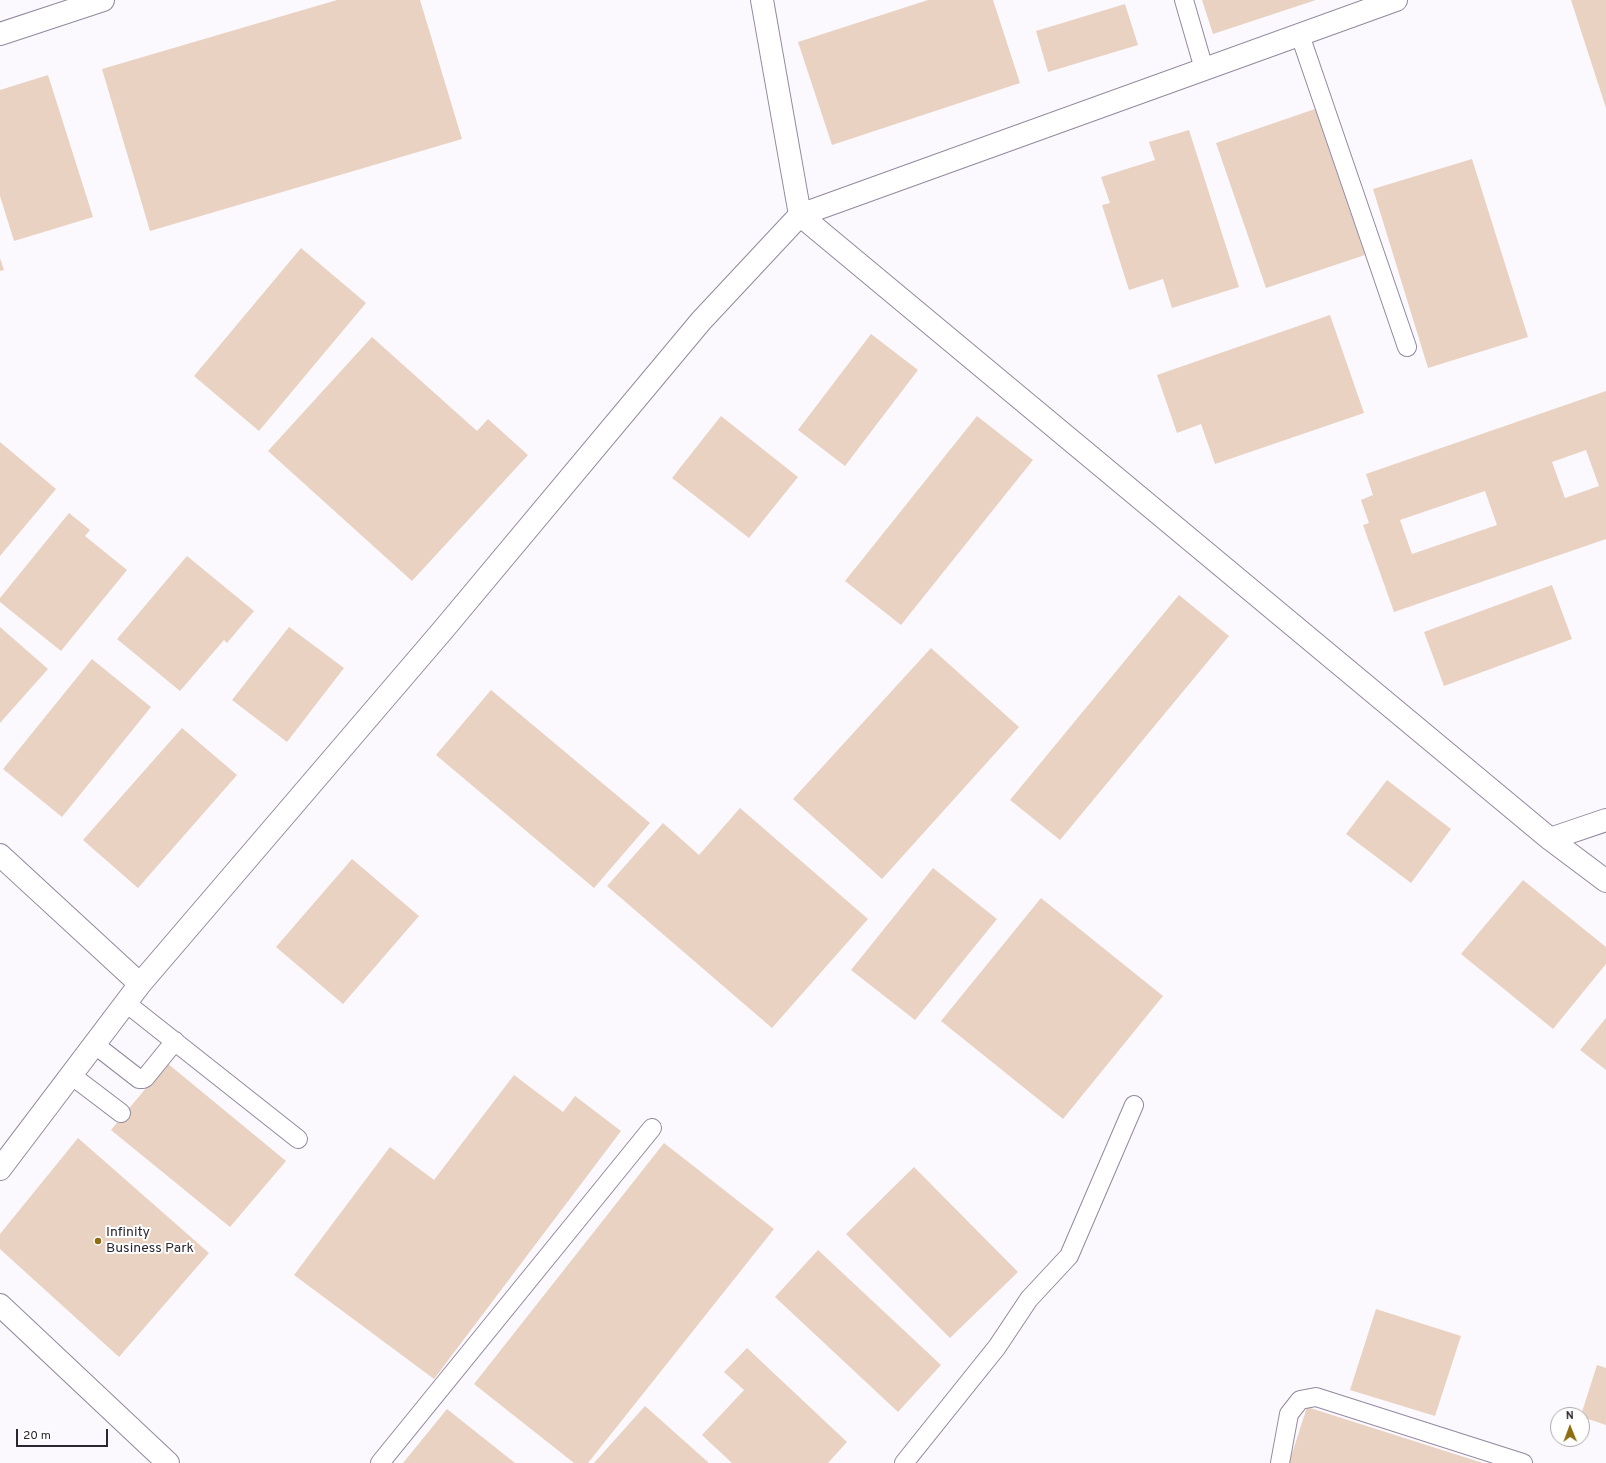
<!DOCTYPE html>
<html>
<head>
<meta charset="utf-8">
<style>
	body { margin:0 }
	#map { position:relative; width:1606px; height:1463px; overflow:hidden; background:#fbf9fe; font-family:Overpass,sans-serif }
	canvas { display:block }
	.north { position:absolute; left:1550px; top:1407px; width:40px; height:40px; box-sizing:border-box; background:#fff; border:1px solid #aaa9ac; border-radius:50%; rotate:359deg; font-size:11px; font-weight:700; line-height:16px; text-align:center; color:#2b2730 }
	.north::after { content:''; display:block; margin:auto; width:14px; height:18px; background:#8c6d0f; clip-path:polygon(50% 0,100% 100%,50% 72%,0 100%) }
	.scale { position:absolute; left:16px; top:1429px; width:92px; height:18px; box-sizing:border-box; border:2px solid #2b2730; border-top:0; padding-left:5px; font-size:12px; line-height:14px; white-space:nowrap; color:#2b2730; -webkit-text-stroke:3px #fff; paint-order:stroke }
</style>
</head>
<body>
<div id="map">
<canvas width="1606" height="1463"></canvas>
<div class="north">N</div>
<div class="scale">20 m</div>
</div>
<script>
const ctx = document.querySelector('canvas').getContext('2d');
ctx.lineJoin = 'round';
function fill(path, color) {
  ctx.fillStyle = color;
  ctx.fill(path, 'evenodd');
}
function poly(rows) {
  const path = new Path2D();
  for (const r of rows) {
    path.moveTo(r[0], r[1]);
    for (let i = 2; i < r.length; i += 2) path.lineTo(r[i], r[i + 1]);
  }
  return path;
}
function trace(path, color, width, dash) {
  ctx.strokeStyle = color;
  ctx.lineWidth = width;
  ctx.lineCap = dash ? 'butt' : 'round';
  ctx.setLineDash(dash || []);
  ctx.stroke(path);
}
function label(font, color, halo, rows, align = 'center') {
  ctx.font = font + ' Overpass,sans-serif';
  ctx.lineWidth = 4;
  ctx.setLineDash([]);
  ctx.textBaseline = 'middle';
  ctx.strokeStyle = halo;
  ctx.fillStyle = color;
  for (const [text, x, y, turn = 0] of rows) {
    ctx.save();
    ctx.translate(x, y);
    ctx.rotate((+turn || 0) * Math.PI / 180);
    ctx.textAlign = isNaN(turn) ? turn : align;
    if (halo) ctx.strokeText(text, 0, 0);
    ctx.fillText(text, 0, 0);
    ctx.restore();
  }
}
fill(poly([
	[337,0,420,0,462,139,150,231,102,69],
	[928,0,993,0,1020,83,832,145,798,42],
	[1202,0,1316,0,1213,34],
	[1571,0,1606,0,1606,108],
	[1125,4,1138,45,1048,72,1036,31],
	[48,75,93,217,14,241,0,196,0,90],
	[1315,109,1365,255,1266,288,1216,143],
	[1189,130,1239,287,1172,308,1163,279,1129,290,1102,205,1110,203,1101,177,1155,160,1149,142],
	[1472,159,1528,337,1428,368,1373,189],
	[301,248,366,303,259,431,194,376],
	[0,258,4,270,0,271],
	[1330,315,1364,413,1215,464,1201,424,1177,433,1157,375],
	[871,334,918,370,845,466,798,430],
	[372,337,477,431,488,419,528,455,412,581,268,451],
	[1606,391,1606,539,1394,612,1363,525,1369,523,1361,500,1373,495,1366,474],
	[1586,450,1599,486,1565,498,1552,462],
	[1485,491,1497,525,1412,554,1400,520],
	[721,416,798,477,749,538,672,478],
	[977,416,1033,460,901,625,845,581],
	[0,442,56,489,0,556],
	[69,513,90,530,85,536,127,570,61,651,0,602,0,598],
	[187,556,254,611,227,643,224,640,180,691,117,639],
	[1552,585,1572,639,1444,686,1424,632],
	[1179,595,1229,636,1060,840,1010,800],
	[0,627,48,669,0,723],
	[289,627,344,668,287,742,232,700],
	[931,648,1019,727,882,879,793,799],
	[92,659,151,707,62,817,3,769],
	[491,690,650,823,594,888,436,755],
	[182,728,237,775,138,888,83,840],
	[1387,780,1451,829,1411,883,1346,834],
	[740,808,868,919,772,1028,607,886,663,823,699,855],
	[352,859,419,916,343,1004,276,947],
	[933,868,997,919,915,1020,851,970],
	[1523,880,1606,947,1606,964,1553,1029,1461,954],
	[1041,898,1163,996,1063,1119,941,1021],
	[1606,1018,1606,1070,1580,1050],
	[167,1063,286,1161,230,1227,111,1130],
	[514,1075,563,1112,575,1096,621,1131,434,1379,294,1275,390,1147,434,1180],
	[78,1138,209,1253,119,1357,0,1249,0,1234],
	[664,1143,774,1229,588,1463,574,1463,474,1384],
	[914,1167,1018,1272,950,1338,846,1234],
	[818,1250,941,1365,898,1412,775,1297],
	[1376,1309,1461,1336,1435,1416,1350,1390],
	[747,1348,847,1442,828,1463,732,1463,702,1435,744,1390,724,1372],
	[1597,1365,1606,1368,1606,1425,1582,1417,1581,1415],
	[645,1406,709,1463,594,1463],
	[1307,1407,1483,1463,1289,1463],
	[447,1409,515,1463,403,1463]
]), '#e9d2c1');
const lane = poly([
	[1184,0,1204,69],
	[1300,35,1407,347],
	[126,1003,298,1139],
	[94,1044,139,1079,143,1079,145,1078,175,1041],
	[71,1075,121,1113],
	[380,1463,652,1128],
	[904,1463,997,1347,1029,1299,1069,1256,1134,1105],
	[1280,1463,1289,1414,1300,1400,1316,1397,1523,1463]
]);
const street = poly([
	[762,0,800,215,1550,839,1606,881],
	[0,34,103,0],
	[1550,839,1606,820],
	[0,855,140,984],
	[0,1169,140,984,443,630,701,321,800,215,1396,0],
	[0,1305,168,1463]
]);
trace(lane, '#93889e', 20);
trace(street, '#93889e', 24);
trace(lane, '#fff', 18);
trace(street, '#fff', 22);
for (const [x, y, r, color] of [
	[98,1241,4,"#8c6d0f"]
]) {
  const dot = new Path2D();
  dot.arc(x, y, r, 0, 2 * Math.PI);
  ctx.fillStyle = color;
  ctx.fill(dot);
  trace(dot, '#fff', 1.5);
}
label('14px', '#2b2730', '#fff', [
	["Infinity",106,1233],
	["Business Park",106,1249]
], 'left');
</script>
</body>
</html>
